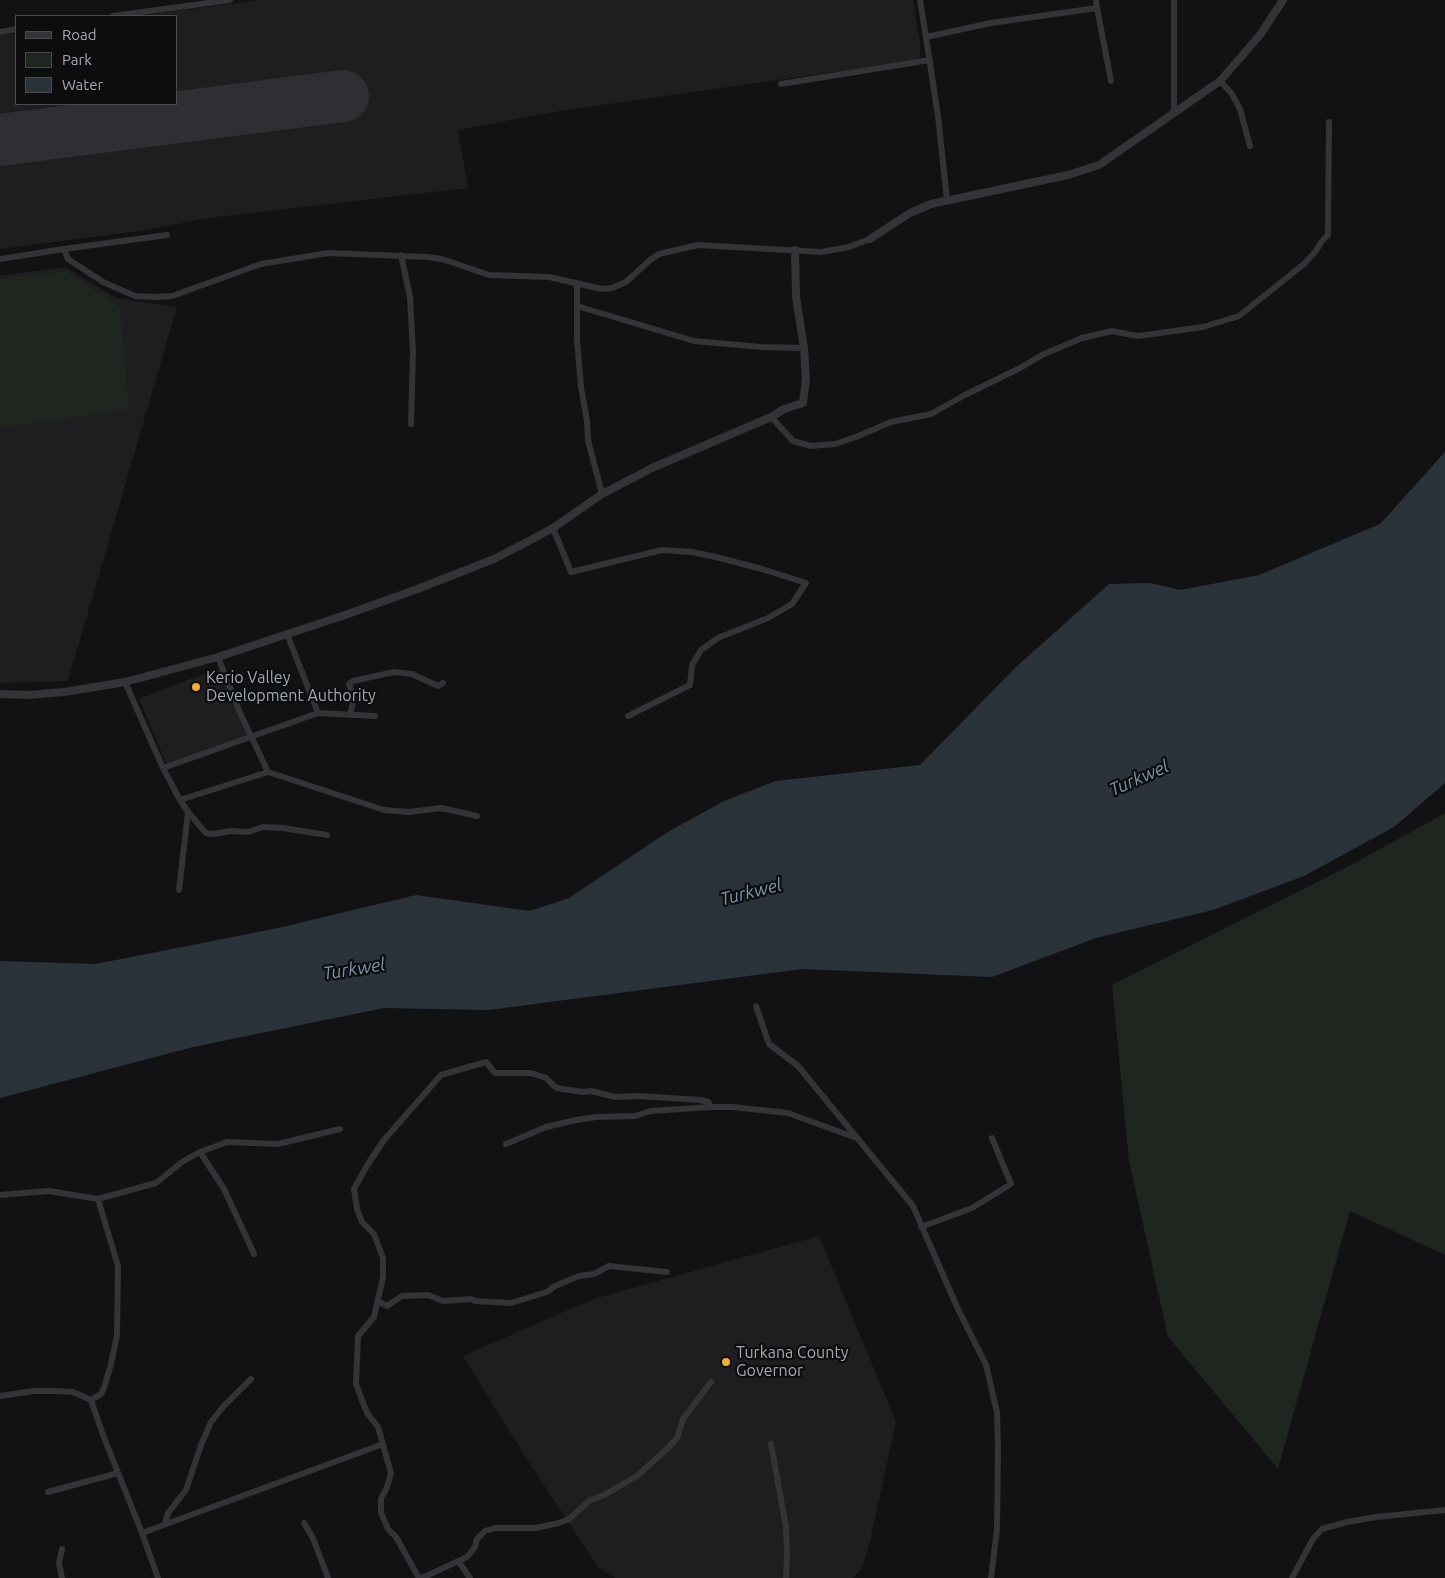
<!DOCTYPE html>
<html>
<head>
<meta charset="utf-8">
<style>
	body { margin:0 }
	#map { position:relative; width:1445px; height:1578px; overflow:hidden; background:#121214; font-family:Ubuntu,sans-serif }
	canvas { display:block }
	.legend { position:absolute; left:15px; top:15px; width:162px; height:90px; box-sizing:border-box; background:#0d0d0e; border:1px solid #494b50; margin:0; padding:6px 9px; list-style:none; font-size:15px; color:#a3a9b4 }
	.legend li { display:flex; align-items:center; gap:10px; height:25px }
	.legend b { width:25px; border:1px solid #494b50 }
</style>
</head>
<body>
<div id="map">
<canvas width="1445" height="1578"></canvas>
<ul class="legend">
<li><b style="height:6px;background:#333438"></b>Road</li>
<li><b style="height:14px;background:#1e261f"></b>Park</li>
<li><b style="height:14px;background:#2a3339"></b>Water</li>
</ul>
</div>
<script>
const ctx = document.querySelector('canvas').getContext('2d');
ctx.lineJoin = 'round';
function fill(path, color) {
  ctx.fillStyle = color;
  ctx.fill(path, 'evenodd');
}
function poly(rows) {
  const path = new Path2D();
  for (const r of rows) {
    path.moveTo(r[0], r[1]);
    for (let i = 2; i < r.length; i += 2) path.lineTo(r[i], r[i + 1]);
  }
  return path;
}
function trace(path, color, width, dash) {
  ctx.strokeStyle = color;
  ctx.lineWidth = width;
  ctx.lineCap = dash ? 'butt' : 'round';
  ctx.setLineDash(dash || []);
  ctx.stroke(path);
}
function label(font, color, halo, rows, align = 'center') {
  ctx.font = font + ' Ubuntu,sans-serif';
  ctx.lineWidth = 4.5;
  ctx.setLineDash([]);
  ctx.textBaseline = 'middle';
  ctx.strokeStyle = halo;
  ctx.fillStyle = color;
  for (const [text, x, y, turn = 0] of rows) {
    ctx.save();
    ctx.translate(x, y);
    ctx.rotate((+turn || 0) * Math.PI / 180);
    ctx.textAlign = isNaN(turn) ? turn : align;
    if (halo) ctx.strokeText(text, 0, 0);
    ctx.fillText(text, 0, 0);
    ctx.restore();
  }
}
fill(poly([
	[259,0,913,0,920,43,920,57,918,60,560,111,458,130,468,188,209,218,139,231,0,249,0,35,16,33,16,104,176,104,176,16,138,16],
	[65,267,116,298,177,307,68,681,0,683,0,276],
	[219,668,249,735,167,765,139,699],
	[819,1236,896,1422,870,1541,862,1568,853,1578,616,1578,598,1567,524,1455,463,1356,593,1299]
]), '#1e1e20');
fill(poly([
	[66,271,120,307,129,409,0,428,0,279],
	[1445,813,1445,1255,1350,1211,1278,1469,1168,1337,1129,1161,1112,985,1349,866]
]), '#1e261f');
fill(poly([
	[1445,452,1445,783,1394,827,1304,876,1213,910,1096,938,992,977,802,969,489,1010,384,1008,193,1047,0,1098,0,961,96,964,278,928,416,895,530,911,569,898,666,833,724,801,776,781,920,765,1015,668,1109,584,1150,583,1180,590,1259,575,1380,524]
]), '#2a3339');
trace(poly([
	[0,140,343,96]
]), '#2e2f32', 52);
trace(poly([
	[920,0,926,37],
	[1097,8,1111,81],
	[113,16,230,0],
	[0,32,16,29],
	[1220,81,1232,94,1240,109,1250,146],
	[781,84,930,60],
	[1174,113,1174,0],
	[947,200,938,116,926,37,991,23,1097,8,1096,0],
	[64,249,68,259,103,282,135,296,155,297,172,296,261,264,328,253,427,257,442,259,489,275,549,277,602,289,612,288,626,282,650,260,659,254,698,245,821,252,849,247,870,239],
	[401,255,410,297,413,352,411,424],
	[0,259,64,249,167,235],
	[577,284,577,340,581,387,587,421,588,440,602,494],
	[577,306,694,341,761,347,804,348],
	[771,417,793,441,811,446,835,444,856,437,891,422,931,414,965,395,1022,367,1042,355,1082,338,1112,331,1138,336,1203,327,1239,316,1304,264,1316,251,1321,242,1328,235,1329,122],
	[553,528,571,572,662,550,692,552,716,557,762,569,806,583,792,604,768,618,718,638,701,650,692,665,690,685,628,716],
	[287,634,318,713],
	[218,657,241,715,268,772],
	[125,682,163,768,180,800,268,772,384,810,409,812,441,808,477,816],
	[350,715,354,698,349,684,353,681,394,672,412,674,438,686,443,683],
	[163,768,318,713,375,716],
	[188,812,206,833,213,834,232,831,248,832,263,827,283,828,327,835],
	[179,890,188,812,180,800],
	[756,1006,769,1044,798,1066,913,1206,957,1307,986,1365,997,1412,998,1448,997,1529,991,1578],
	[506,1144,546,1127,576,1120,596,1117,635,1116,651,1111,711,1107,733,1107,788,1113,854,1137],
	[200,1152,224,1189,254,1254],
	[0,1195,49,1191,98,1199,118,1266,117,1335,111,1364,104,1388,101,1394,91,1400],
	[98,1199,156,1183,182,1162,200,1152,227,1142,278,1144,340,1129],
	[921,1227,972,1208,1011,1184,992,1138],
	[378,1301,387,1306,402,1296,428,1295,443,1301,471,1299,475,1301,511,1303,547,1292,555,1286,579,1276,594,1274,609,1266,667,1272],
	[0,1396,34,1391,56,1391,73,1392,91,1400,103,1435,142,1533,158,1578],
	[771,1444,786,1527,787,1554,786,1578],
	[48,1492,118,1473],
	[304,1523,313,1538,328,1578],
	[165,1524,168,1513,186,1490,201,1445,211,1422,223,1407,251,1379],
	[142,1533,383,1444],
	[459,1562,470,1578],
	[62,1578,59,1563,62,1549],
	[419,1578,396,1537,388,1529,381,1513,381,1499,387,1487,391,1473,378,1427,367,1413,356,1384,358,1336,374,1317,383,1277,383,1258,374,1234,362,1222,357,1209,354,1189,368,1164,384,1140,441,1075,486,1062,495,1073,531,1073,546,1078,555,1087,562,1089,583,1092,591,1091,615,1097,638,1096,701,1100,708,1102,711,1107],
	[422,1578,467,1557,475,1547,477,1539,485,1531,495,1528,536,1528,559,1523,569,1519,589,1501,606,1494,637,1476,668,1448,677,1438,683,1419,711,1382],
	[1292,1578,1313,1539,1322,1529,1347,1522,1376,1517,1445,1510]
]), '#333438', 6);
trace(poly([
	[870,239,910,213,931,204,1068,175,1099,165,1220,81,1260,35,1283,0],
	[0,694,29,695,64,692,125,682,218,657,345,615,415,590,494,559,525,543,553,528,602,494,652,468,771,417,784,409,803,403,806,379,804,348,796,297,795,250]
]), '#333438', 8);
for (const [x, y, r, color] of [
	[196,687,5,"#f1ad2d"],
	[726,1362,5,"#f1ad2d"]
]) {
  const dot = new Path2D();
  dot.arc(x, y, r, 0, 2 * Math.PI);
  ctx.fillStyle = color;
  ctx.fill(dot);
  trace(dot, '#0d0d0e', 2);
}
label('16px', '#a3a9b4', '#0d0d0e', [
	["Kerio Valley",206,678],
	["Development Authority",206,696],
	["Turkana County",736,1353],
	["Governor",736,1371]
], 'left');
label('italic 18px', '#7a97b0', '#0d0d0e', [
	["Turkwel",1139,778,-24],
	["Turkwel",751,892,-14],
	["Turkwel",354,969,-9]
]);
</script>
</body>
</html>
